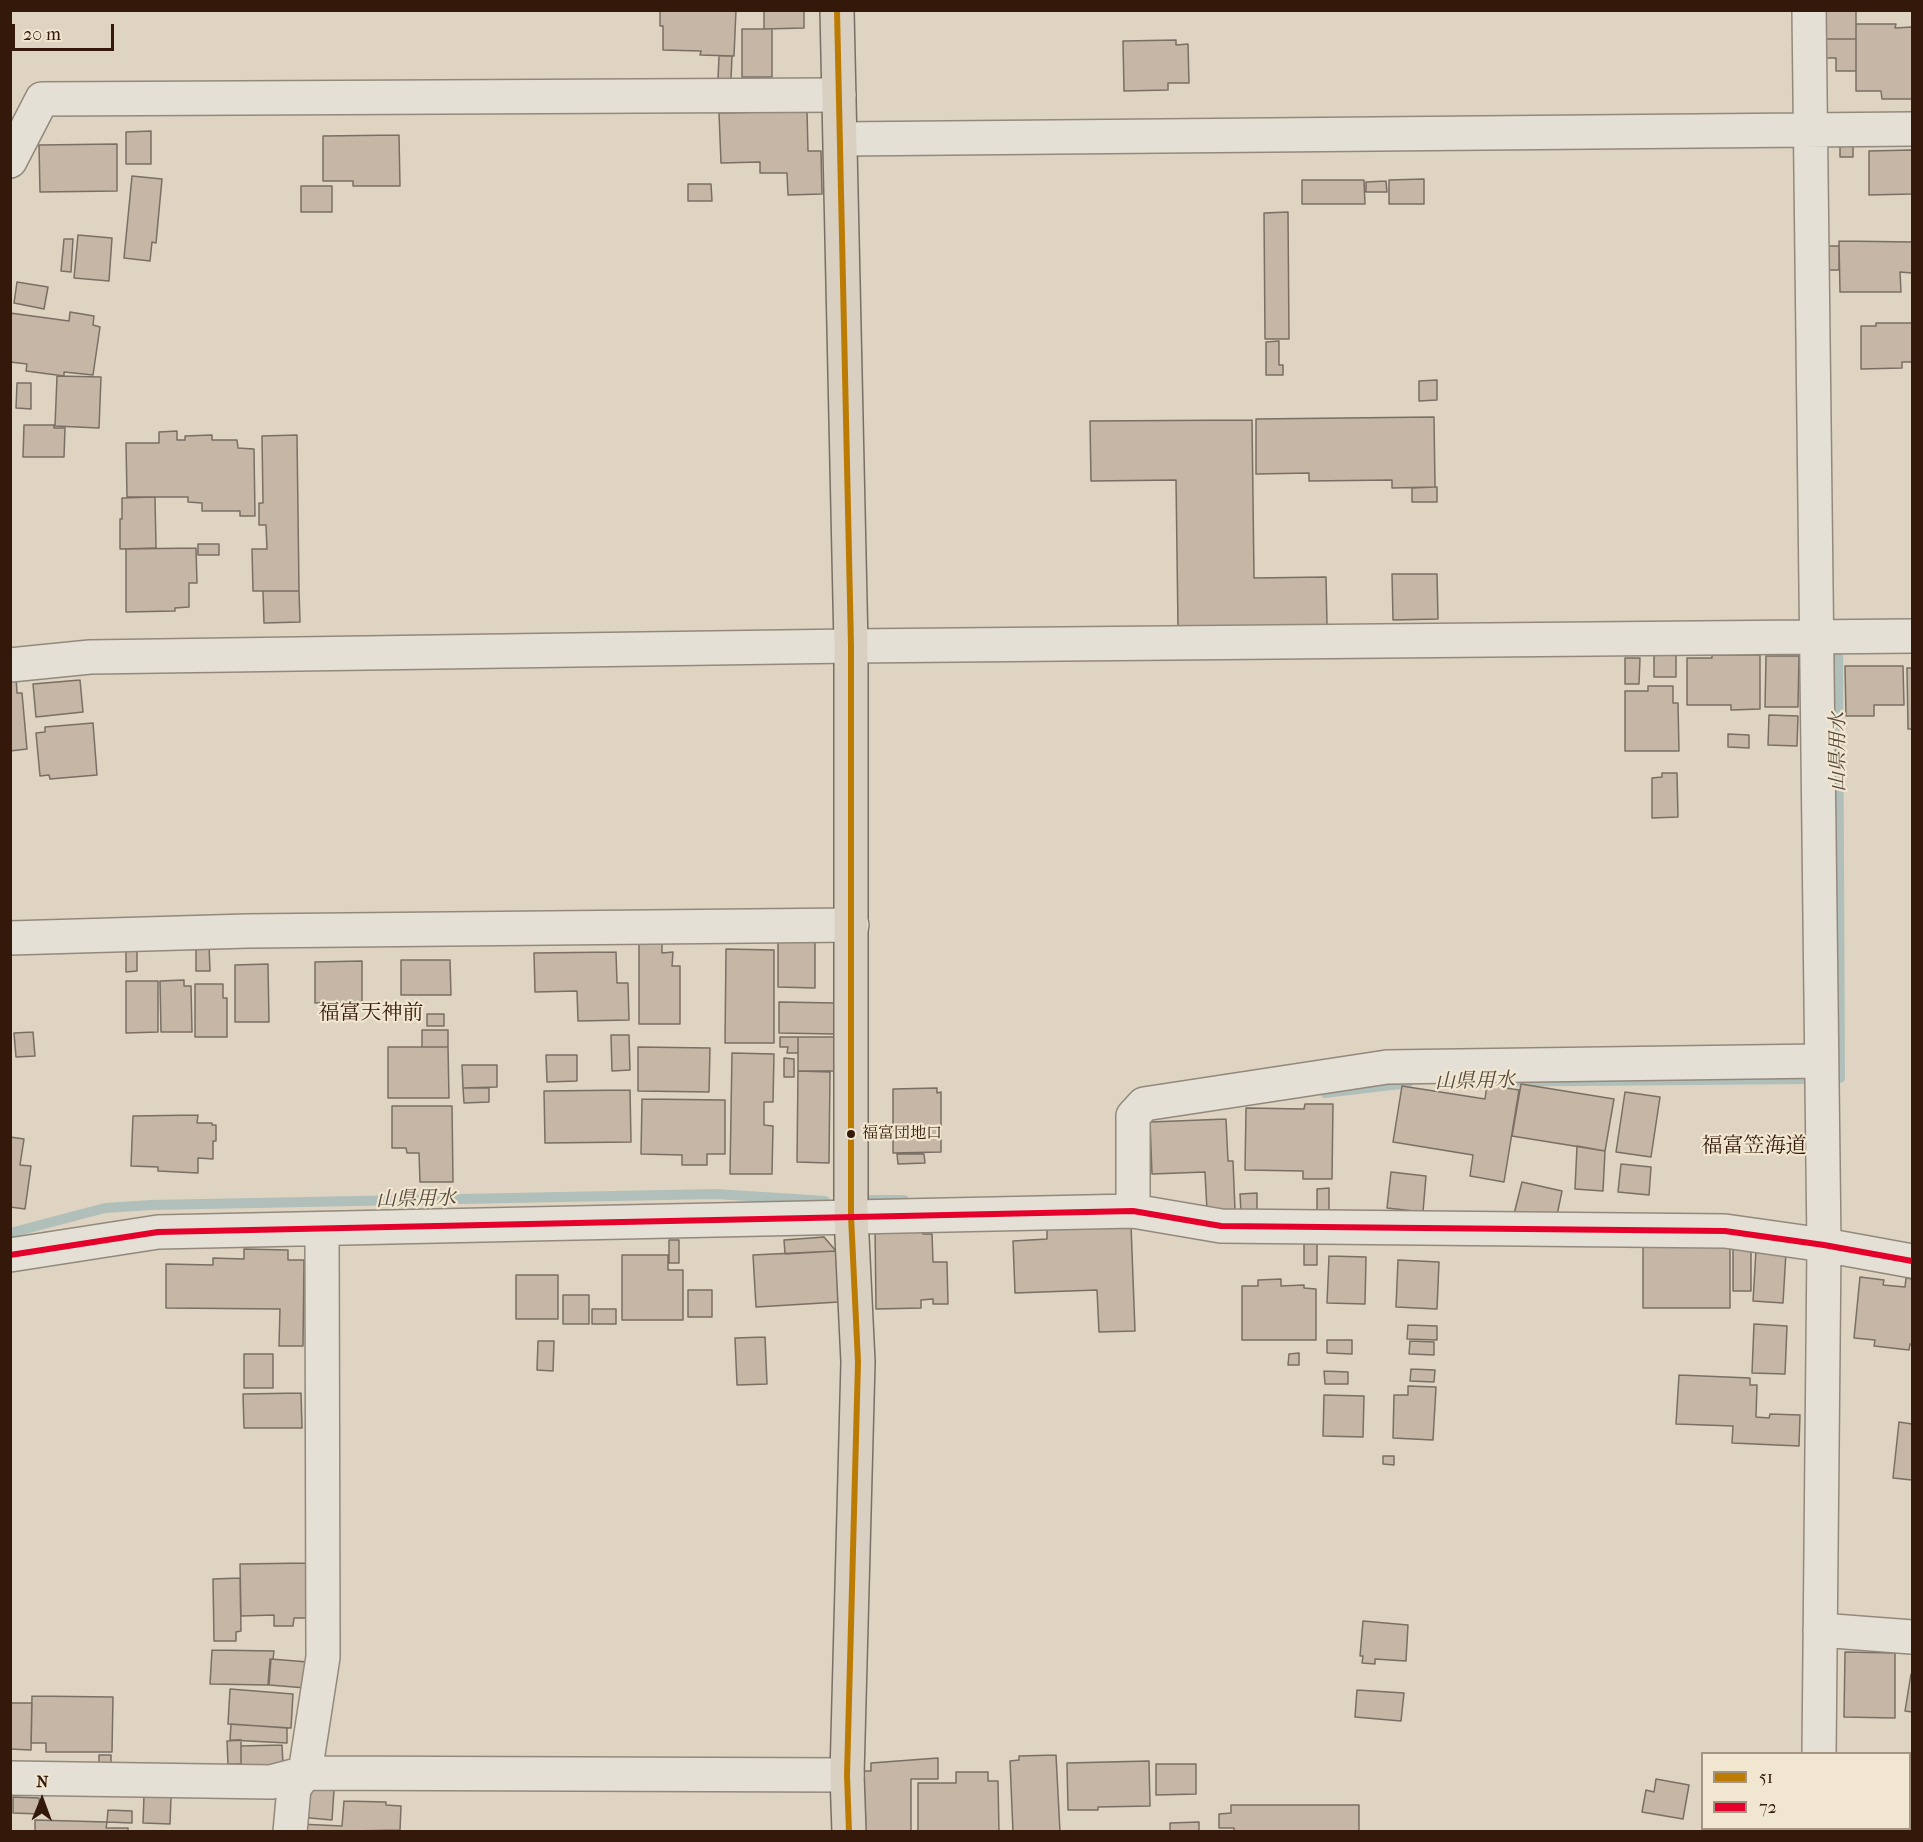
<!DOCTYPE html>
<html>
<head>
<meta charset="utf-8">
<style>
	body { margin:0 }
	#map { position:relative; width:1923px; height:1842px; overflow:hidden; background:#ded4c1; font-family:"IM FELL French Canon",serif }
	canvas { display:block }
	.frame { position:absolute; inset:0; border:12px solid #34190b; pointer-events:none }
	.legend { position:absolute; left:1701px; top:1752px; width:210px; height:78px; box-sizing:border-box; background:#f1e6cf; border:2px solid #a59481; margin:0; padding:8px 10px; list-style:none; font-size:18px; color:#34190b }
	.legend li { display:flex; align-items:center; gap:12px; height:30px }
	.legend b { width:30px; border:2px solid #a59481 }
	.north { position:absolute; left:12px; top:1770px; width:60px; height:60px; -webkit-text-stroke:4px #f1e6cf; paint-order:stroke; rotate:1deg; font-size:16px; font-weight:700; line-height:24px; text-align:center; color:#34190b }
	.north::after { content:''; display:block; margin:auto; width:21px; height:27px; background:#34190b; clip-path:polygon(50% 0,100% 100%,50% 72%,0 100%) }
	.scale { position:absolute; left:12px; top:24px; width:102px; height:27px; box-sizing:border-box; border:3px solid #34190b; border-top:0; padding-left:8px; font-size:18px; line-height:21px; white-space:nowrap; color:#34190b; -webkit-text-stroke:4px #f1e6cf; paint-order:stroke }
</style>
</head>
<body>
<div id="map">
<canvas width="1923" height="1842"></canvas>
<div class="frame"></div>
<ul class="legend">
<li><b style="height:8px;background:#bc7c03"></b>51</li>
<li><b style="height:8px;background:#e4002b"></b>72</li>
</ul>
<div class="north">N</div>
<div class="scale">20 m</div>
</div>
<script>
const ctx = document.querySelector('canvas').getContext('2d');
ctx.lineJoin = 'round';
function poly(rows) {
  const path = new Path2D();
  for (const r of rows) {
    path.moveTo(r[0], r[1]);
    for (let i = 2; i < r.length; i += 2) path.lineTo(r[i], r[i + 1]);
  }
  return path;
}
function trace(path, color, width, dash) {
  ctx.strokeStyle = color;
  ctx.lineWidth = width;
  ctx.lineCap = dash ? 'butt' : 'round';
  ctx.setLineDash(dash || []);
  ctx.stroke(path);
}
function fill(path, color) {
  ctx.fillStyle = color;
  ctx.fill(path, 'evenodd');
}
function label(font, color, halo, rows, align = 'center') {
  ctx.font = font + ' "IM FELL French Canon","Noto Serif JP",serif';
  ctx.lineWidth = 4.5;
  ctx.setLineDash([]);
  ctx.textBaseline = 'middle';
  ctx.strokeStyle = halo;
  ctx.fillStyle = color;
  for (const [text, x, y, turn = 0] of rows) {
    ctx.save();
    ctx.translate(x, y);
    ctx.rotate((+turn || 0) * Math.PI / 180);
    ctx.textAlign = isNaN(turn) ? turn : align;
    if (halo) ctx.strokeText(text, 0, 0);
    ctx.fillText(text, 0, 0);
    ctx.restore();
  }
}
trace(poly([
	[1838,641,1840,1078],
	[1466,1082,1810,1079],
	[1325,1093,1408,1083],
	[857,1200,904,1200],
	[10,1233,105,1208,151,1205,716,1194,825,1201]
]), '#b1bfbb', 10);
const building = poly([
	[660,10,736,10,734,56,700,55,701,51,663,50,663,26,660,26,660,10],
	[764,10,804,10,804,28,764,29,764,10],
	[1823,10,1856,10,1856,39,1824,39,1823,10],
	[1856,24,1896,24,1895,28,1912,27,1912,99,1882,99,1881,91,1856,91,1856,24],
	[742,29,772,29,772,77,742,77,742,29],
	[1825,39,1856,39,1856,71,1836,71,1836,58,1825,58,1825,39],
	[1176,40,1176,45,1188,44,1189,83,1168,83,1168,90,1124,91,1123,41,1176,40],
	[719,56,732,56,731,79,718,79,719,56],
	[807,111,808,151,821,151,822,194,788,195,787,173,760,173,760,162,721,163,719,113,807,111],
	[151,131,151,164,126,164,126,132,151,131],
	[399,135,400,186,353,186,353,181,323,181,323,136,399,135],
	[117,144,117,191,40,192,39,145,117,144],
	[1840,145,1853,145,1853,157,1840,157,1840,145],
	[1912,150,1912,194,1869,195,1869,151,1912,150],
	[132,176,162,179,156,243,152,242,150,261,124,258,132,176],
	[1424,179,1424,204,1389,204,1389,180,1424,179],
	[1302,180,1364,180,1365,204,1302,204,1302,180],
	[1386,181,1387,192,1366,192,1366,182,1386,181],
	[688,184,711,184,712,201,688,201,688,184],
	[301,186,332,186,332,212,301,212,301,186],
	[1288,212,1289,339,1265,339,1264,213,1288,212],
	[78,235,112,238,109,281,74,278,78,235],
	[64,239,73,239,71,272,61,271,64,239],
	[1839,241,1912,242,1912,273,1900,272,1901,292,1840,292,1839,241],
	[1827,246,1839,246,1839,270,1827,270,1827,246],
	[17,282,48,287,44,309,14,303,17,282],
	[70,312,94,316,93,325,100,327,93,375,64,372,64,376,26,371,27,364,10,362,10,313,69,321,70,312],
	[1876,323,1912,323,1912,362,1902,362,1902,368,1861,369,1861,326,1876,326,1876,323],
	[1279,341,1279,365,1283,365,1283,375,1266,375,1266,342,1279,341],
	[57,376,101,377,99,428,55,426,57,376],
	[1437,380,1437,400,1419,401,1419,381,1437,380],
	[17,383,31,383,31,409,16,408,17,383],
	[1434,417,1435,487,1392,488,1392,480,1309,481,1309,473,1256,474,1256,419,1434,417],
	[1252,420,1254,578,1326,577,1327,625,1178,627,1176,480,1091,481,1090,421,1252,420],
	[24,425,54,425,54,428,65,428,64,457,23,457,24,425],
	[177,431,177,440,185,440,185,436,212,435,212,440,237,440,238,448,254,449,255,516,240,516,240,511,202,511,202,503,188,502,188,497,127,497,126,443,159,443,159,432,177,431],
	[297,435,299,591,253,591,252,549,267,549,266,525,259,525,259,503,263,503,262,436,297,435],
	[1435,487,1437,487,1437,502,1412,502,1412,488,1435,487],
	[155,497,156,548,120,549,120,519,122,519,122,498,155,497],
	[198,544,219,544,219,555,198,555,198,544],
	[196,548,197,583,189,583,189,607,175,608,175,611,126,612,126,549,196,548],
	[1392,574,1437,574,1438,619,1393,620,1392,574],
	[263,591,299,591,300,622,264,623,263,591],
	[1654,653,1676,653,1676,677,1654,677,1654,653],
	[1712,655,1760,655,1760,709,1731,710,1731,705,1687,705,1687,658,1712,658,1712,655],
	[1766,656,1799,656,1798,707,1765,707,1766,656],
	[1625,658,1640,658,1639,684,1625,684,1625,658],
	[1845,666,1903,666,1904,705,1874,705,1874,716,1846,716,1845,666],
	[1907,668,1912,668,1912,729,1908,729,1907,668],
	[10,676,16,676,17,693,22,693,27,749,10,751,10,676],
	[80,680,83,712,36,717,33,684,80,680],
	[1648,686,1673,686,1673,703,1678,703,1679,751,1625,751,1625,691,1648,691,1648,686],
	[1769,715,1798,716,1797,746,1768,745,1769,715],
	[93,723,97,775,50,779,49,775,40,776,36,733,45,732,45,727,93,723],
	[1728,734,1749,735,1749,748,1728,747,1728,734],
	[1662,773,1677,773,1678,817,1652,818,1652,778,1662,777,1662,773],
	[639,940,662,940,662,953,673,952,672,966,680,966,680,1024,639,1024,639,940],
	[778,940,815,940,815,988,778,987,778,940],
	[209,945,210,971,196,971,196,946,209,945],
	[137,946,137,971,126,972,126,947,137,946],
	[726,949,774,950,774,1043,725,1043,726,949],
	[616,952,617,983,628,983,629,1020,578,1021,577,991,535,992,534,953,616,952],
	[401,960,450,960,451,995,401,995,401,960],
	[362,961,362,1002,315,1003,315,962,362,961],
	[268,964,269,1022,235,1022,235,965,268,964],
	[184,980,184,986,191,986,192,1032,161,1032,160,981,184,980],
	[126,981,158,981,158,1032,126,1033,126,981],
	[195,984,223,984,223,998,227,998,227,1037,195,1037,195,984],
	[779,1002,835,1003,835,1034,779,1033,779,1002],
	[427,1014,444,1014,444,1026,427,1026,427,1014],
	[422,1030,448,1030,448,1047,422,1047,422,1030],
	[33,1032,35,1056,16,1057,14,1033,33,1032],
	[611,1035,629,1035,630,1070,612,1071,611,1035],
	[780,1037,798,1037,798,1053,787,1053,788,1047,780,1047,780,1037],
	[798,1037,834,1037,834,1071,798,1071,798,1037],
	[388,1047,448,1047,449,1098,388,1098,388,1047],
	[638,1047,710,1048,709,1092,638,1091,638,1047],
	[732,1053,774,1054,773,1102,764,1102,764,1125,773,1126,772,1174,730,1174,732,1053],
	[546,1055,577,1055,577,1081,547,1082,546,1055],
	[784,1058,794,1059,794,1077,784,1077,784,1058],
	[462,1065,497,1065,497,1087,463,1088,462,1065],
	[798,1071,830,1072,829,1163,797,1162,798,1071],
	[1521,1084,1614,1099,1605,1151,1512,1136,1521,1084],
	[1487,1085,1519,1090,1504,1182,1470,1176,1473,1155,1393,1142,1402,1086,1485,1099,1487,1085],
	[463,1088,489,1088,489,1102,464,1103,463,1088],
	[937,1088,937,1093,941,1092,941,1152,893,1153,893,1089,937,1088],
	[630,1090,631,1142,545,1143,544,1091,630,1090],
	[1625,1092,1660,1097,1651,1157,1616,1152,1625,1092],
	[642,1099,725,1100,725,1154,707,1154,707,1165,682,1165,682,1155,641,1154,642,1099],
	[1305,1104,1333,1104,1332,1179,1303,1179,1303,1171,1245,1170,1246,1108,1304,1109,1305,1104],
	[392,1106,452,1106,453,1182,420,1182,419,1153,407,1153,406,1148,392,1148,392,1106],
	[198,1115,197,1123,212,1123,212,1125,216,1125,216,1141,213,1141,213,1159,198,1158,198,1173,158,1171,158,1167,131,1166,133,1116,198,1115],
	[1226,1119,1228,1161,1233,1161,1235,1210,1207,1211,1205,1172,1152,1174,1150,1122,1226,1119],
	[10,1137,24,1139,20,1165,31,1166,25,1209,10,1207,10,1137],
	[1577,1146,1605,1151,1603,1191,1575,1189,1577,1146],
	[897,1154,924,1154,925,1163,898,1164,897,1154],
	[1621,1164,1651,1167,1649,1195,1618,1192,1621,1164],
	[1391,1172,1426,1176,1423,1212,1387,1208,1391,1172],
	[1522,1182,1562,1191,1557,1215,1514,1214,1522,1182],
	[1329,1188,1329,1213,1317,1214,1317,1189,1329,1188],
	[1257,1193,1257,1212,1241,1213,1240,1194,1257,1193],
	[1047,1225,1131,1225,1135,1331,1099,1332,1097,1290,1015,1293,1013,1241,1047,1239,1047,1225],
	[875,1226,923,1230,923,1234,932,1234,933,1262,947,1262,948,1304,933,1304,933,1299,921,1300,921,1308,876,1309,875,1226],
	[824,1237,836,1251,785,1254,784,1240,824,1237],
	[669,1240,679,1240,679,1263,669,1263,669,1240],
	[1304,1244,1317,1244,1317,1265,1304,1265,1304,1244],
	[1733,1245,1751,1245,1751,1291,1733,1291,1733,1245],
	[1643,1246,1730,1246,1730,1308,1643,1308,1643,1246],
	[244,1249,288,1250,288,1260,304,1260,303,1346,279,1346,280,1309,166,1308,166,1264,213,1265,213,1258,244,1259,244,1249],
	[1756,1250,1786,1252,1783,1303,1753,1301,1756,1250],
	[836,1251,839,1302,756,1307,753,1255,836,1251],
	[622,1255,668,1255,668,1270,683,1270,683,1320,622,1320,622,1255],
	[1329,1256,1366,1257,1365,1304,1327,1303,1329,1256],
	[1398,1260,1439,1262,1437,1309,1396,1307,1398,1260],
	[516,1275,558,1275,558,1319,516,1319,516,1275],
	[1860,1277,1884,1280,1883,1285,1905,1287,1906,1278,1912,1279,1912,1344,1910,1344,1909,1350,1874,1346,1875,1340,1854,1338,1860,1277],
	[1281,1279,1281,1286,1304,1285,1304,1288,1316,1289,1316,1340,1242,1340,1242,1286,1258,1286,1258,1280,1281,1279],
	[688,1290,712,1290,712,1317,688,1317,688,1290],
	[563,1295,589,1295,589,1324,563,1324,563,1295],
	[592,1309,616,1309,616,1324,592,1324,592,1309],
	[1754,1324,1787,1326,1785,1374,1752,1373,1754,1324],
	[1408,1325,1437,1326,1437,1340,1407,1339,1408,1325],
	[765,1337,767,1384,737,1385,735,1338,765,1337],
	[1327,1340,1352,1340,1352,1354,1327,1353,1327,1340],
	[538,1341,554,1341,553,1371,537,1370,538,1341],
	[1410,1341,1434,1342,1434,1355,1409,1354,1410,1341],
	[1299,1353,1299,1365,1288,1365,1289,1354,1299,1353],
	[244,1354,273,1354,273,1388,244,1388,244,1354],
	[1411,1369,1435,1370,1434,1382,1410,1381,1411,1369],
	[1324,1371,1348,1372,1348,1384,1325,1384,1324,1371],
	[1679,1375,1750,1378,1750,1385,1757,1385,1756,1417,1769,1418,1770,1414,1800,1415,1799,1446,1732,1443,1733,1426,1676,1424,1679,1375],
	[1408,1386,1436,1387,1433,1440,1393,1438,1394,1395,1408,1395,1408,1386],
	[301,1393,302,1428,244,1428,243,1394,301,1393],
	[1324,1395,1364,1396,1363,1437,1323,1436,1324,1395],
	[1899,1422,1912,1424,1912,1480,1893,1478,1899,1422],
	[1383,1456,1394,1456,1394,1465,1383,1464,1383,1456],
	[309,1563,310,1618,294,1618,293,1626,274,1626,274,1615,241,1616,240,1564,309,1563],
	[240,1578,241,1631,236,1632,236,1641,214,1641,213,1579,240,1578],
	[1363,1621,1408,1625,1406,1661,1375,1659,1375,1664,1362,1663,1363,1656,1360,1656,1363,1621],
	[212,1650,274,1651,273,1659,270,1659,268,1685,210,1684,212,1650],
	[1845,1652,1895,1653,1895,1718,1844,1717,1845,1652],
	[271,1659,308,1662,306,1688,269,1685,271,1659],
	[1911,1674,1912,1675,1912,1712,1905,1711,1911,1674],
	[230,1689,293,1694,291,1728,228,1724,230,1689],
	[1357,1690,1404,1693,1401,1721,1355,1717,1357,1690],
	[32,1696,113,1697,112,1752,46,1752,46,1743,31,1743,32,1696],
	[10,1703,32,1703,31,1750,10,1749,10,1703],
	[231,1724,287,1728,287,1743,230,1740,231,1724],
	[241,1740,241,1764,228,1764,227,1741,241,1740],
	[282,1745,283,1765,241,1765,241,1746,282,1745],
	[99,1755,111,1755,111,1769,99,1770,99,1755],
	[1056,1755,1060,1832,1013,1832,1010,1761,1019,1760,1019,1756,1056,1755],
	[938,1758,938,1779,911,1779,911,1832,865,1832,864,1771,871,1771,871,1763,938,1758],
	[1149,1761,1150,1806,1098,1807,1098,1810,1068,1810,1067,1763,1149,1761],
	[1156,1764,1196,1764,1196,1794,1156,1795,1156,1764],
	[956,1772,988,1772,988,1781,998,1781,999,1832,918,1832,918,1783,956,1783,956,1772],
	[1656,1779,1689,1785,1683,1819,1642,1812,1646,1790,1654,1792,1656,1779],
	[1910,1781,1912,1781,1912,1832,1856,1832,1856,1828,1910,1828,1910,1781],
	[301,1787,334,1790,332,1820,299,1817,301,1787],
	[144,1796,171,1797,170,1824,143,1823,144,1796],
	[13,1797,39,1798,40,1814,13,1813,13,1797],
	[344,1801,386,1802,386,1805,401,1806,400,1830,299,1832,299,1824,342,1826,344,1801],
	[1231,1805,1359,1805,1359,1832,1234,1832,1234,1828,1219,1828,1219,1814,1231,1813,1231,1805],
	[108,1810,132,1811,132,1823,107,1822,108,1810],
	[35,1820,107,1822,106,1828,128,1828,128,1832,35,1832,35,1820],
	[1199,1822,1199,1832,1170,1832,1170,1823,1199,1822]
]);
fill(building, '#c5b6a5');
trace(building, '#796f64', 1.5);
const street = poly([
	[1809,10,1824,1245,1819,1754],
	[841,139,1912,129],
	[10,161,42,99,839,95],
	[10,665,90,657,851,646,1912,636],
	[10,938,247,931,852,925],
	[1133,1211,1133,1116,1144,1104,1387,1067,1820,1061],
	[10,1255,158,1232,1133,1211,1221,1226,1725,1231,1824,1245,1912,1261],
	[1820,1630,1912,1637],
	[10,1778,271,1782,305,1773,847,1775],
	[290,1832,294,1788,305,1773,323,1657,322,1229],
	[1818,1832,1818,1828]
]);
const primary = poly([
	[837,10,851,646,851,1216,858,1362,847,1775,849,1832]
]);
trace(street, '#92897c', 36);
trace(primary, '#796f64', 36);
trace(street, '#e5e0d6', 33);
trace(primary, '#d9d0c1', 33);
trace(poly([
	[837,10,851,646,851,1216,858,1362,847,1775,849,1832]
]), '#bc7c03', 6);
trace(poly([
	[10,1255,158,1232,1133,1211,1221,1226,1725,1231,1824,1245,1912,1261]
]), '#e4002b', 6);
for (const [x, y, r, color] of [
	[851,1134,5,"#34190b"]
]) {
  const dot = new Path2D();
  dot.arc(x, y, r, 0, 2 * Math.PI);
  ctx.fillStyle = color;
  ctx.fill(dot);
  trace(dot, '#f1e6cf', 2);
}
label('16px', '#34190b', '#f1e6cf', [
	["福富団地口",862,1134]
], 'left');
label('italic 20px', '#54483f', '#f1e6cf', [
	["山県用水",1839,752,-90],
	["山県用水",1475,1082,-1],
	["山県用水",416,1200,-1]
]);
label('21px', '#34190b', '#f1e6cf', [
	["福富天神前",371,1014],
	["福富笠海道",1754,1147]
]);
</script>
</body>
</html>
